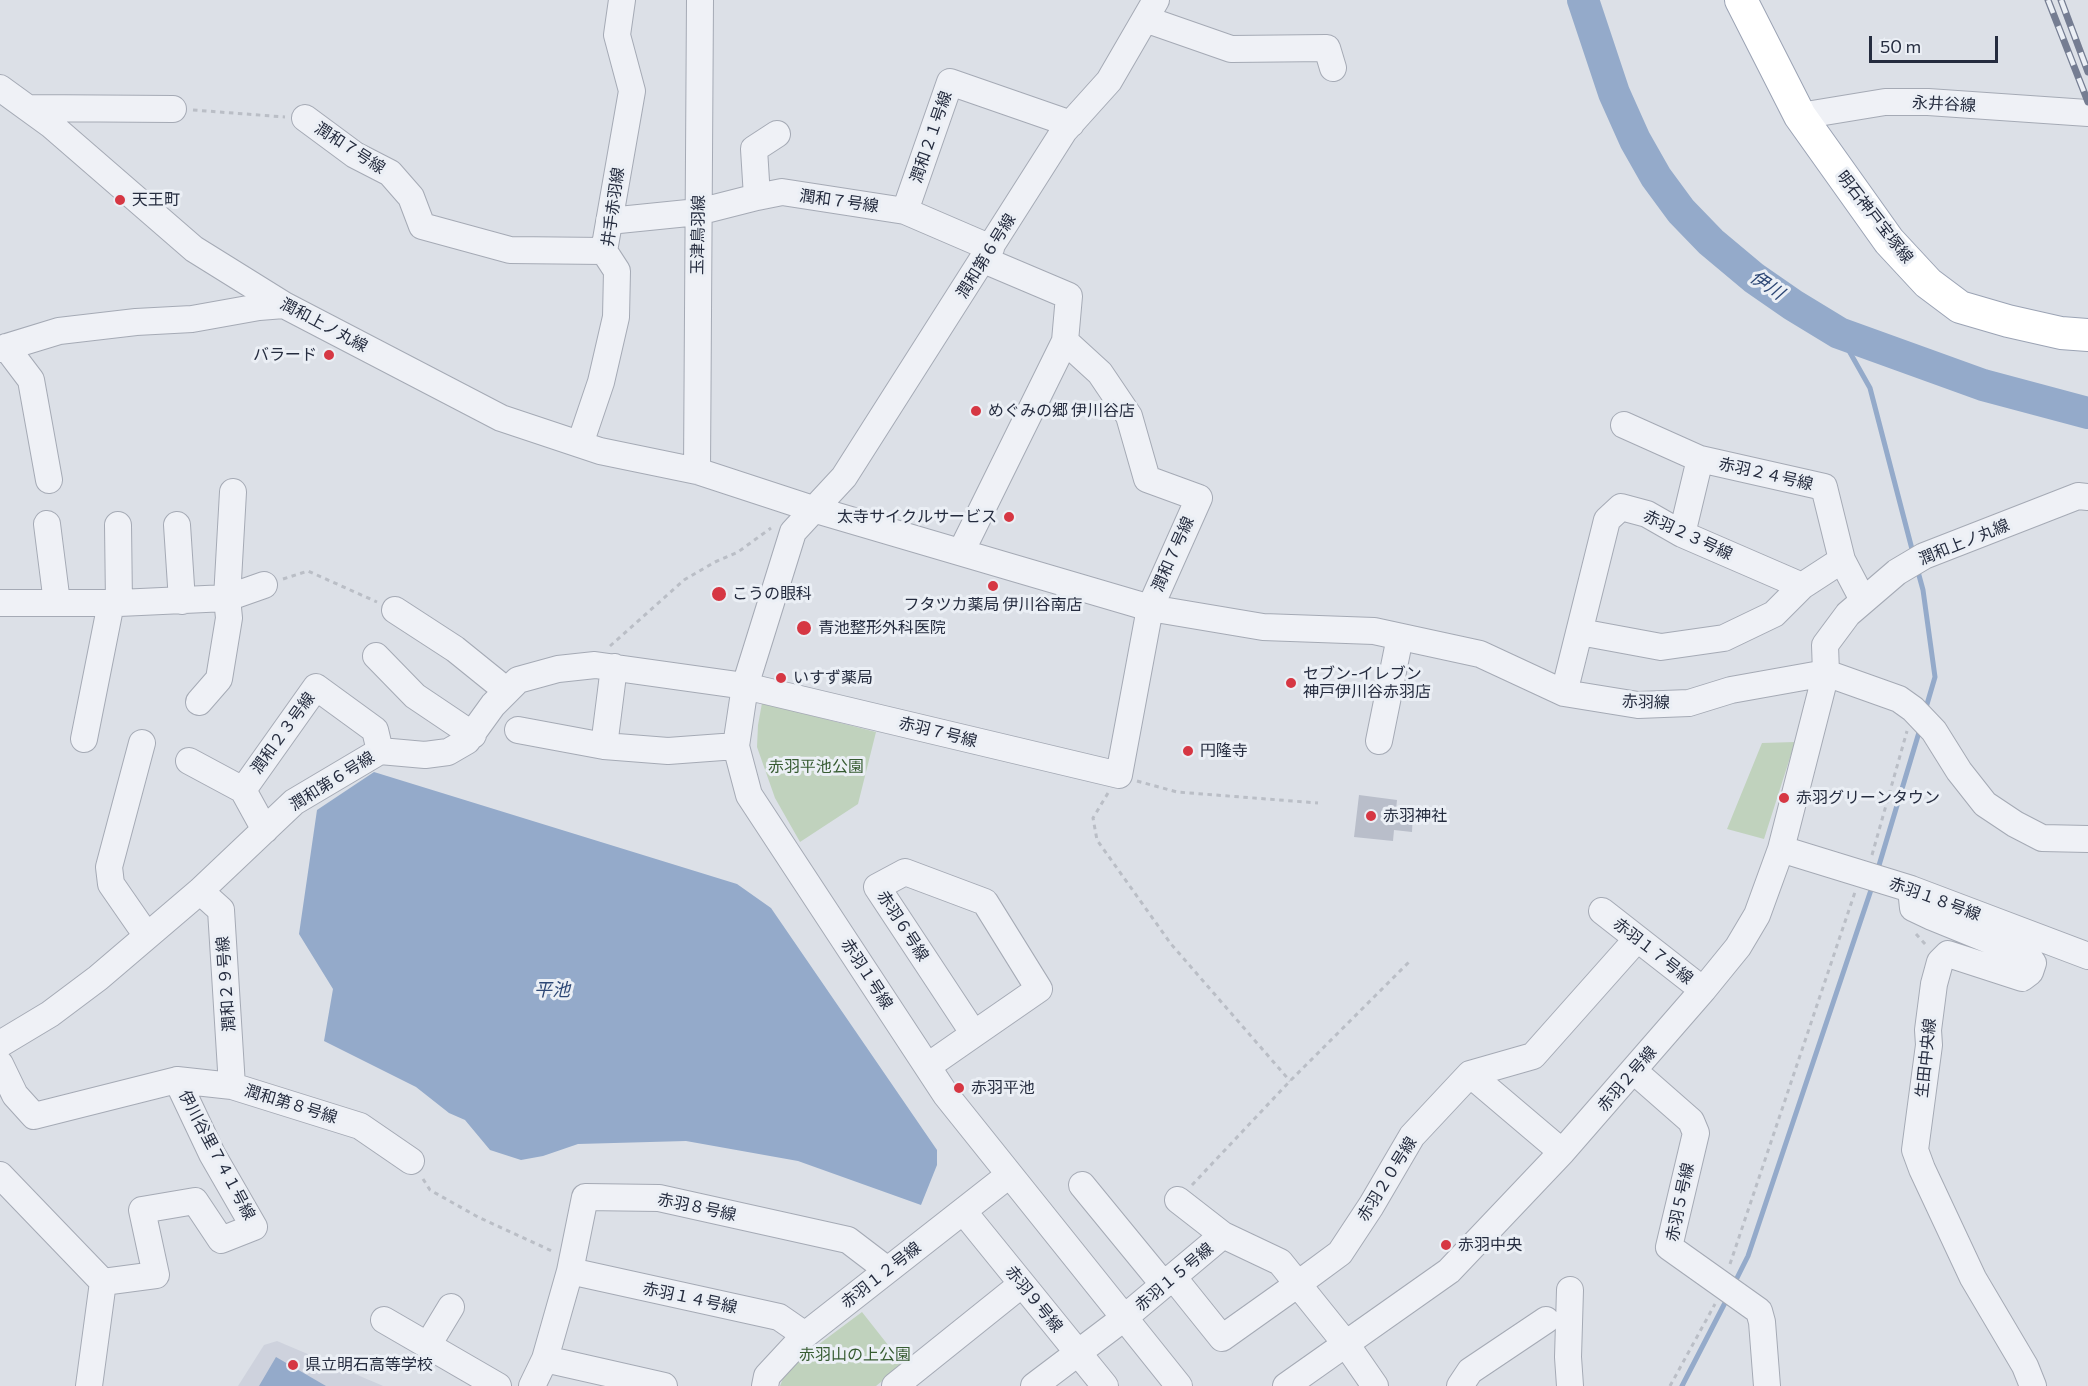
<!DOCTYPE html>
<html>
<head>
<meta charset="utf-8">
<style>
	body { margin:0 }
	#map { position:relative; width:2088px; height:1386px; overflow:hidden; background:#dce0e7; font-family:Commissioner,sans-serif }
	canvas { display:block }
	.scale { position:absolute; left:1869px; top:36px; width:129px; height:27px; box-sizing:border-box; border:3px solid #252c3f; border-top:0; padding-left:8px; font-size:18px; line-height:21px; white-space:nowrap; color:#252c3f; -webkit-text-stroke:4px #ebeff5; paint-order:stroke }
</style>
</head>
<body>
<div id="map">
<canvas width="2088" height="1386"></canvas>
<div class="scale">50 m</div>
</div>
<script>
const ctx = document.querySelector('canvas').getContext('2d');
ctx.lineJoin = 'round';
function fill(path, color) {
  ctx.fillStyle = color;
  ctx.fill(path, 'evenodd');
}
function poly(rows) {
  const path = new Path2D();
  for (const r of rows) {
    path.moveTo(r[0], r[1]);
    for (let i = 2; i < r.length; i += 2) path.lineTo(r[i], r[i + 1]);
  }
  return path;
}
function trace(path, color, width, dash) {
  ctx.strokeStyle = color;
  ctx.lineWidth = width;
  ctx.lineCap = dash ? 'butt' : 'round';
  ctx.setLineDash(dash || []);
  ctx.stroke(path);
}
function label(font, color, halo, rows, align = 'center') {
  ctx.font = font + ' Commissioner,"Noto Sans JP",sans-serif';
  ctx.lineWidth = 6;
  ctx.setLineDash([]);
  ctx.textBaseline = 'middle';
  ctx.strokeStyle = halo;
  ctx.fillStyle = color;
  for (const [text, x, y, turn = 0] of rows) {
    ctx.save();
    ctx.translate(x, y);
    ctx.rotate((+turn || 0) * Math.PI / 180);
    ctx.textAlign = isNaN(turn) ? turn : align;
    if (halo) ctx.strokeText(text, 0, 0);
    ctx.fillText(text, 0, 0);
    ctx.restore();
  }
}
fill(poly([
	[277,1341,381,1385,383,1386,238,1386,264,1345]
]), '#ced2dd');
fill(poly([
	[762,703,876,732,858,804,800,842,775,798,757,747,758,725],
	[1795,742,1764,839,1727,829,1762,743],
	[862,1312,903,1364,876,1386,780,1386,787,1368]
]), '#c0d2bd');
fill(poly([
	[374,772,737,884,771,908,937,1150,937,1165,921,1205,798,1161,686,1141,578,1144,543,1156,521,1160,490,1150,465,1120,449,1113,416,1087,324,1041,333,989,299,934,317,810],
	[276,1357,326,1386,259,1386]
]), '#94aaca');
trace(poly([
	[1839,333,1870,388,1913,553],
	[1917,568,1923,590,1935,677,1925,711],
	[1877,872,1920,729],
	[1733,1286,1748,1256,1873,884],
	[1682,1386,1728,1297]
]), '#94aaca', 5);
trace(poly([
	[1583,0,1614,93,1635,140,1656,177,1681,211,1711,242,1754,278,1793,305,1839,333,1983,385,2088,413]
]), '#94aaca', 32);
fill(poly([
	[1359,795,1397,800,1396,810,1413,811,1412,832,1394,830,1393,841,1354,837]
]), '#b9beca');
const minor = poly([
	[1156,0,1109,81,1064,131,844,477,793,532,745,686,736,746,749,795,946,1095,1179,1386],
	[1145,19,1231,49,1327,48,1333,68],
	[0,88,51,125,194,249,284,305,501,418,600,451,697,471,813,509,1150,608,1263,627,1374,631,1480,654,1564,693,1638,705,1689,703,1731,690,1826,673,1899,699,1913,709,1934,731,1959,771,1985,804,2015,824,2042,838,2088,839],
	[28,108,173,109],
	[1800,116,1885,102,1928,102,2088,113],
	[305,118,355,155,390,173,411,197,422,226,510,250,604,251],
	[757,197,754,149,777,134],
	[905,211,950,82,1071,124],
	[609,221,698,212,757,197,782,192,905,211,991,248],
	[6,347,31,380,49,480],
	[0,349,59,331,136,322,192,319,259,307,284,305],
	[1624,425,1700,459],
	[580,444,601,382,616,317,617,271,604,251,632,91,617,35,622,0],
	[697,471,700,0],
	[47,524,57,603],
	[118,525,119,603],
	[177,525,182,601],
	[1682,534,1700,459,1824,487,1842,560,1863,600],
	[961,552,1065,341],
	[0,603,119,603,227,598,264,585],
	[395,610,455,649,507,691],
	[1580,632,1661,647,1724,638,1774,614,1802,586,1842,560],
	[376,656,415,696,473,735],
	[1564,693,1607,520,1621,507,1647,514,1682,534,1802,586],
	[199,702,219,679,229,618,227,598,233,492],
	[518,730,604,746,668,751,736,746],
	[84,739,111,603],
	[1379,741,1400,637],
	[142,743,109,867,111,884,147,936],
	[604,746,614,667],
	[189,761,243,790],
	[265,830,243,790,316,687,375,730,380,751],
	[1781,849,1911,889,2088,956],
	[1911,889,1913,908,1932,917,2028,956,2033,963,2030,972,2022,978,1948,954,1940,962,1934,984,1928,1030,1929,1045,1915,1150,1922,1169,1973,1278,2025,1366,2033,1386],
	[200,891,221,910,232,1086],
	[1602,911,1703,990],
	[0,1044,50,1014,98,978,200,891,294,802,380,751,425,755,448,752,467,741,493,705,518,680,558,669,595,665,745,686,1119,775,1150,608,1199,498,1147,479,1129,416,1100,373,1065,341,1069,296,984,260],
	[0,1064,15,1095,34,1116,177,1080,232,1086,360,1126,411,1161],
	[928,1066,974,1034,1039,989,985,902,905,872,877,887,974,1034],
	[1634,1071,1691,1121,1696,1133,1669,1247,1759,1311,1762,1322,1767,1386],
	[1470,1074,1562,1152],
	[0,1175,103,1282],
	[1082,1185,1164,1285],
	[1178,1200,1223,1235,1280,1262,1346,1344,1375,1386],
	[963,1211,1105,1386],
	[570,1271,779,1317,805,1335],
	[1173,1277,1222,1338,1298,1284,1340,1253,1371,1206,1412,1136,1470,1074,1533,1056,1637,939],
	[103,1282,156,1275,142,1210,195,1201,221,1240,254,1227,212,1154,177,1080],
	[1570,1290,1568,1357,1570,1386],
	[384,1320,498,1386],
	[428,1345,451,1307],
	[545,1359,664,1386],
	[89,1386,103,1282],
	[532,1386,545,1359,570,1271,585,1197,659,1198,848,1240,886,1269],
	[765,1386,767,1376,805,1335,1009,1175],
	[895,1386,1022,1284],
	[1034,1386,1124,1318,1223,1235],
	[1286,1386,1449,1271,1562,1152,1703,990,1738,947,1757,915,1781,849,1826,673,1825,645,1848,614,1897,572,1924,556,2078,496,2088,497],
	[1460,1386,1470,1371,1546,1320]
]);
const major = poly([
	[1741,0,1800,116,1889,241,1928,283,1960,307,2008,321,2061,333,2088,335]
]);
trace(minor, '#a5aab5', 28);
trace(major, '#9ba3b4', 34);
trace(poly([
	[193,110,285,117],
	[283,579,308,571,377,602],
	[610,646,684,580,715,562,738,552,771,528],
	[1137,781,1177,792,1318,803],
	[1108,793,1093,818,1097,840,1171,944,1290,1081],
	[1872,855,1907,731],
	[1916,934,1926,945],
	[423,1179,430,1190,478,1217,554,1252],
	[1192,1185,1290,1081,1409,962],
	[1730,1264,1855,892],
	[1670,1386,1715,1304]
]), '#babec6', 3, [4.5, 4.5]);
trace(minor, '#eff1f6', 26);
trace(major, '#fff', 32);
const rail = poly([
	[2048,0,2088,102],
	[2061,0,2088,72]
]);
trace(rail, '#757d92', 7);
trace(rail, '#ebeff5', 4.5, [14]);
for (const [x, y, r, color] of [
	[120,200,6,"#d63743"],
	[329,355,6,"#d63743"],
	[976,411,6,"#d63743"],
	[1009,517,6,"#d63743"],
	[993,586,6,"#d63743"],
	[719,594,8,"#d63743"],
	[804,628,8,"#d63743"],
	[781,678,6,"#d63743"],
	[1291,683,6,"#d63743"],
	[1188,751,6,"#d63743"],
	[1784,798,6,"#d63743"],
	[1371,816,6,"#d63743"],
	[959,1088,6,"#d63743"],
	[1446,1245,6,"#d63743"],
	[293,1365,6,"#d63743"]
]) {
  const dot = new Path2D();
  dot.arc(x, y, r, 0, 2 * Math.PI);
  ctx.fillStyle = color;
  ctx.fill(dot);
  trace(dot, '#ebeff5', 2);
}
label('16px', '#252c3f', '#ebeff5', [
	["永井谷線",1944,104,3],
	["潤和２１号線",931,137,-71],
	["潤和７号線",350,148,33],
	["潤和７号線",839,201,8],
	["井手赤羽線",613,207,-82],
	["明石神戸宝塚線",1875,217,52],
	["玉津鳥羽線",698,235,-89],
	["潤和第６号線",986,256,-58],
	["潤和上ノ丸線",324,325,28],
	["赤羽２４号線",1766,474,13],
	["赤羽２３号線",1688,535,25],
	["潤和上ノ丸線",1964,542,-22],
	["潤和７号線",1173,554,-66],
	["赤羽線",1646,702,2],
	["赤羽７号線",938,732,14],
	["潤和２３号線",283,733,-54],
	["潤和第６号線",332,781,-32],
	["赤羽１８号線",1935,899,20],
	["赤羽６号線",903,926,57],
	["赤羽１７号線",1653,951,38],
	["赤羽１号線",867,974,57],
	["潤和２９号線",226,984,-94],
	["生田中央線",1926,1058,-84],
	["赤羽２号線",1627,1079,-49],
	["潤和第８号線",291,1104,17],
	["伊川谷里７４１号線",217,1155,62],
	["赤羽２０号線",1387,1179,-58],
	["赤羽５号線",1680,1202,-78],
	["赤羽８号線",697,1207,12],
	["赤羽１２号線",881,1275,-38],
	["赤羽１５号線",1174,1277,-40],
	["赤羽１４号線",690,1298,12],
	["赤羽９号線",1034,1299,51]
]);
label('16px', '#252c3f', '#ebeff5', [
	["天王町",132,200],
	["バラード",317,355,"right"],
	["めぐみの郷 伊川谷店",988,411],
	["太寺サイクルサービス",997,517,"right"],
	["こうの眼科",732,594],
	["フタツカ薬局 伊川谷南店",993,605,"center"],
	["青池整形外科医院",818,628],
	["セブン-イレブン",1303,674],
	["神戸伊川谷赤羽店",1303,692],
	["いすず薬局",793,678],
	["円隆寺",1200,751],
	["赤羽グリーンタウン",1796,798],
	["赤羽神社",1383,816],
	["赤羽平池",971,1088],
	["赤羽中央",1458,1245],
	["県立明石高等学校",305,1365]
], 'left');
label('16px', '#365b31', '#ebeff5', [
	["赤羽平池公園",816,767],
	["赤羽山の上公園",855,1355]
]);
label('italic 18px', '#2d4775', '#ebeff5', [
	["伊川",1767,285,34],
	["平池",552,990]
]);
</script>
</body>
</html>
